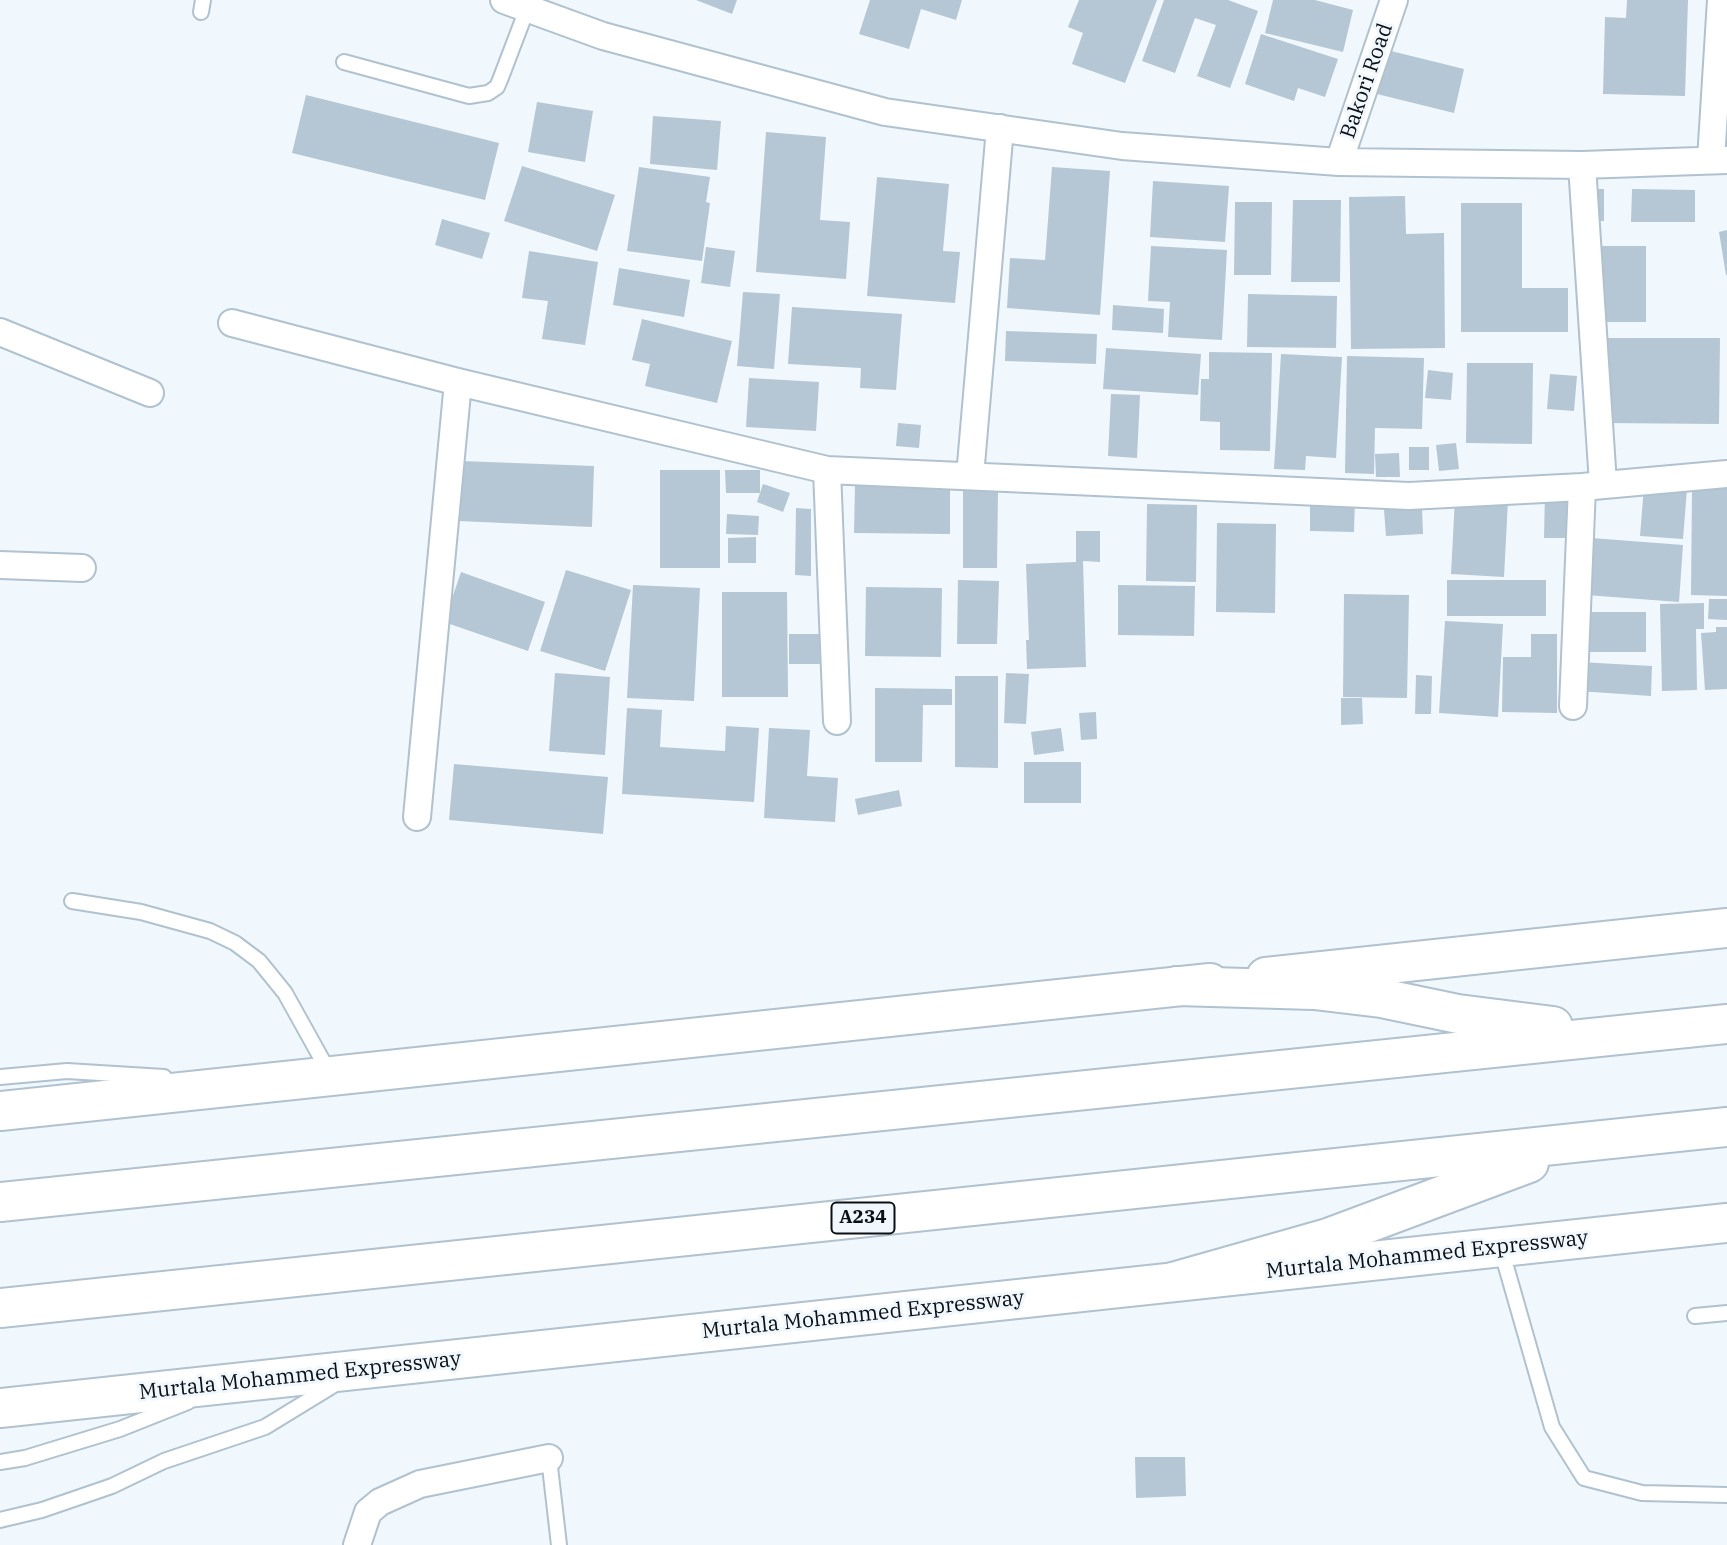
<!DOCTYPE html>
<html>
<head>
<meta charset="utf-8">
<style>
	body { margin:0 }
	canvas { display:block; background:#f0f7fd }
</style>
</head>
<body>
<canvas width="1727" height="1545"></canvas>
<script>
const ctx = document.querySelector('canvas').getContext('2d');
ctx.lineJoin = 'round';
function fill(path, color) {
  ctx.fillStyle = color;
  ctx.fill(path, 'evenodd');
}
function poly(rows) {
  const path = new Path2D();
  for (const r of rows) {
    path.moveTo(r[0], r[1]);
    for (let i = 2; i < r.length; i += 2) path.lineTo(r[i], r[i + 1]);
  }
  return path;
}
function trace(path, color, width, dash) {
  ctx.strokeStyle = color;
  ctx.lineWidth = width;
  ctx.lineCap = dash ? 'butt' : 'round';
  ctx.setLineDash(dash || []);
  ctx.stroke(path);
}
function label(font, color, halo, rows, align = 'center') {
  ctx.font = font + ' "IBM Plex Serif",serif';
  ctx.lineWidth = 6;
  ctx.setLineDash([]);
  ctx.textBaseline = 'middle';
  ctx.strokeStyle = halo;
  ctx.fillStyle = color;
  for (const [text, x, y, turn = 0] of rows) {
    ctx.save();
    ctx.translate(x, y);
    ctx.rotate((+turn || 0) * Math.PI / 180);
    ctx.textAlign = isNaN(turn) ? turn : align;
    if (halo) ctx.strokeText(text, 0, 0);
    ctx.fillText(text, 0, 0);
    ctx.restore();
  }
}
fill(poly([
	[696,0,737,0,732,14],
	[870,0,962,0,956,20,921,9,909,49,859,34],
	[1079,0,1157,0,1125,83,1072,64,1083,33,1068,27],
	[1164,0,1228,0,1258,11,1230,88,1197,76,1216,25,1195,18,1175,73,1142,61],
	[1273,0,1315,0,1353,10,1343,52,1265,33],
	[1627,0,1688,0,1685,96,1603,94,1605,17,1626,18],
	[1261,34,1338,59,1325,97,1298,88,1294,101,1245,84],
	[1387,50,1464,69,1454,113,1377,94],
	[306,95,499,143,485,200,292,153],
	[537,102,593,111,585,162,528,152],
	[653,116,721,121,717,170,650,164],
	[766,132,826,137,820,220,850,222,846,279,756,272],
	[522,166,615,195,597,251,504,221],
	[639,167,710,177,706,202,710,203,702,261,627,251],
	[1052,167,1110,171,1100,315,1007,308,1010,258,1045,260],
	[877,177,949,184,943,251,960,252,955,303,867,296],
	[1153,181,1229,186,1225,242,1150,237],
	[1587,189,1604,189,1604,221,1587,221],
	[1632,189,1695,190,1695,222,1631,222],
	[1405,196,1406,234,1444,233,1445,348,1351,349,1349,197],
	[1293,200,1341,200,1340,282,1291,282],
	[1235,202,1272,202,1271,275,1234,275],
	[1461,203,1522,203,1522,288,1568,288,1568,332,1461,332],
	[442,219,490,233,482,259,435,245],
	[1727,230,1727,275,1726,275,1719,232],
	[1151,246,1227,250,1222,340,1168,337,1170,302,1148,301],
	[1598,246,1646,246,1646,322,1598,322],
	[706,247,735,251,730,287,701,283],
	[529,251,598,262,585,345,542,339,548,301,522,298],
	[619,268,690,280,684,317,613,305],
	[743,292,780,294,774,369,737,366],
	[1248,294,1337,296,1336,348,1247,347],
	[1113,305,1164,309,1163,333,1112,330],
	[792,307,902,314,896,390,860,388,861,368,788,364],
	[642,319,732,341,717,403,645,386,650,364,632,360],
	[1006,331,1097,334,1096,364,1005,361],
	[1605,338,1720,338,1719,424,1604,423],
	[1106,348,1201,354,1198,395,1103,389],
	[1209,352,1272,353,1270,451,1220,450,1220,422,1200,421,1201,379,1209,379],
	[1281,354,1342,357,1336,458,1306,456,1305,470,1274,469],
	[1347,356,1424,358,1422,429,1375,428,1374,474,1345,473],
	[1467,363,1533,363,1532,444,1466,443],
	[1428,370,1453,373,1451,400,1425,398],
	[1550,374,1577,376,1574,411,1547,409],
	[749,378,819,382,816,431,746,427],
	[1111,394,1140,395,1137,458,1108,456],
	[898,423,921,425,919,448,896,446],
	[1456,443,1459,469,1439,471,1436,445],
	[1409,447,1429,447,1429,470,1409,470],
	[1399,453,1400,477,1376,477,1375,454],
	[461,461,594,466,592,527,459,521],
	[660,470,720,470,720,568,660,568],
	[725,470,760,470,760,493,726,493],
	[763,484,790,493,783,512,757,502],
	[855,484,950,486,950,534,854,533],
	[1644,486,1687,489,1683,539,1640,536],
	[1692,488,1727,489,1727,596,1691,595],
	[963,490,998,491,997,568,963,568],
	[1545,490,1567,490,1567,538,1544,538],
	[1310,497,1355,497,1354,532,1310,531],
	[1455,497,1508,500,1504,577,1451,574],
	[1147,504,1197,505,1196,582,1146,581],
	[796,508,811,509,811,576,795,575],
	[1422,508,1423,534,1386,536,1384,510],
	[727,514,759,516,758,535,726,534],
	[1217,523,1276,524,1275,613,1216,612],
	[1076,531,1100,531,1100,562,1083,561,1086,667,1027,669,1026,640,1029,640,1026,564,1076,562],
	[756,537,756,563,728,563,728,538],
	[1591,538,1683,545,1679,602,1586,595],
	[566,570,631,590,605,671,540,651],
	[461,572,545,602,528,651,444,622],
	[958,580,999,581,997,644,957,644],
	[1447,580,1546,580,1546,616,1447,616],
	[633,585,700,588,694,701,627,698],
	[1118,585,1195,586,1194,636,1118,635],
	[866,587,942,588,941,657,865,656],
	[722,592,787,592,788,697,722,697],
	[1344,594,1409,595,1407,698,1343,697],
	[1709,599,1727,599,1727,620,1708,619],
	[1704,603,1704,629,1696,629,1697,690,1662,691,1660,604],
	[1583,612,1646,612,1646,652,1584,652],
	[1445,621,1503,624,1498,717,1439,713],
	[1716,627,1727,627,1727,689,1705,690,1701,633,1716,632],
	[789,634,819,634,820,664,789,664],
	[1531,634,1557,634,1557,713,1502,712,1503,657,1531,657],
	[1579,662,1652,666,1651,696,1578,691],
	[555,673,610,677,605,755,549,751],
	[1006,673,1029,674,1026,724,1004,723],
	[1416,675,1432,676,1431,714,1415,714],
	[955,676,998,676,998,768,955,767],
	[875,688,952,689,952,705,923,705,922,762,875,762],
	[1341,698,1362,698,1363,724,1341,725],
	[627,708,662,710,660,747,725,751,726,726,759,728,754,802,622,794],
	[1096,712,1097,739,1081,740,1079,713],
	[769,728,810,730,807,776,838,778,835,822,764,818],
	[1061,728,1064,751,1034,755,1031,732],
	[1024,762,1081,762,1081,803,1024,803],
	[454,764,608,777,603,834,449,820],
	[899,790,902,806,858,815,855,799],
	[1135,1457,1185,1457,1186,1496,1136,1498]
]), '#b5c7d4');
const service = poly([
	[201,12,203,0],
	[344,62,469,96,488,93,497,87,500,80,527,9],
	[72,901,141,912,210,931,235,943,259,961,285,993,330,1074],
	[0,1077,67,1071,164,1077],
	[1501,1249,1552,1427,1584,1478,1642,1493,1727,1495],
	[1695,1316,1727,1313],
	[549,1458,559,1545],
	[0,1462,25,1458,120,1429,188,1402],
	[0,1520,42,1510,112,1486,164,1461,265,1427,337,1383]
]);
const minor = poly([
	[504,0,603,36,885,112,1122,146,1339,162,1582,165,1727,160],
	[1711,160,1721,0],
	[1339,162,1394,0],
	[1582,165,1603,484],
	[232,323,458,382,827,470,1409,496,1582,487,1727,474],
	[0,332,150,393],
	[827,470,837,721],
	[970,476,1000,128],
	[0,565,82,568],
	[1573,706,1582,487],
	[417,817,458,382],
	[357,1545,368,1512,380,1502,420,1484,549,1458]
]);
const trunk = poly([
	[1266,977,1727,928],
	[0,1111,1210,983],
	[0,1408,1727,1223]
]);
const motorway = poly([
	[1177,986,1314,990,1381,998,1458,1014,1553,1026],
	[0,1202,1727,1024],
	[1173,1282,1328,1238,1529,1163],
	[0,1308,1727,1127]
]);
trace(service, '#b0c2cf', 18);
trace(minor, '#b0c2cf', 30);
trace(trunk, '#b0c2cf', 42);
trace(motorway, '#b0c2cf', 42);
trace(service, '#fff', 14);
trace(minor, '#fff', 26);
trace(trunk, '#fff', 38);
trace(motorway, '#fff', 38);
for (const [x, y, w] of [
	[863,1218,63]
]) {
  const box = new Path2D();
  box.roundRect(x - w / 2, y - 15.5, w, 31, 5);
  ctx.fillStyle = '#f0f7fd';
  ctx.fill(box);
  trace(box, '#0a1014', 2);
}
label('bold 19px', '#0a1014', null, [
	["A234",863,1218]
]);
label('21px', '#0a1014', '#f0f7fd', [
	["Bakori Road",1367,81,-71],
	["Murtala Mohammed Expressway",1427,1255,-6],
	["Murtala Mohammed Expressway",863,1315,-6],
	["Murtala Mohammed Expressway",300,1376,-6]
]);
</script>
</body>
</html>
